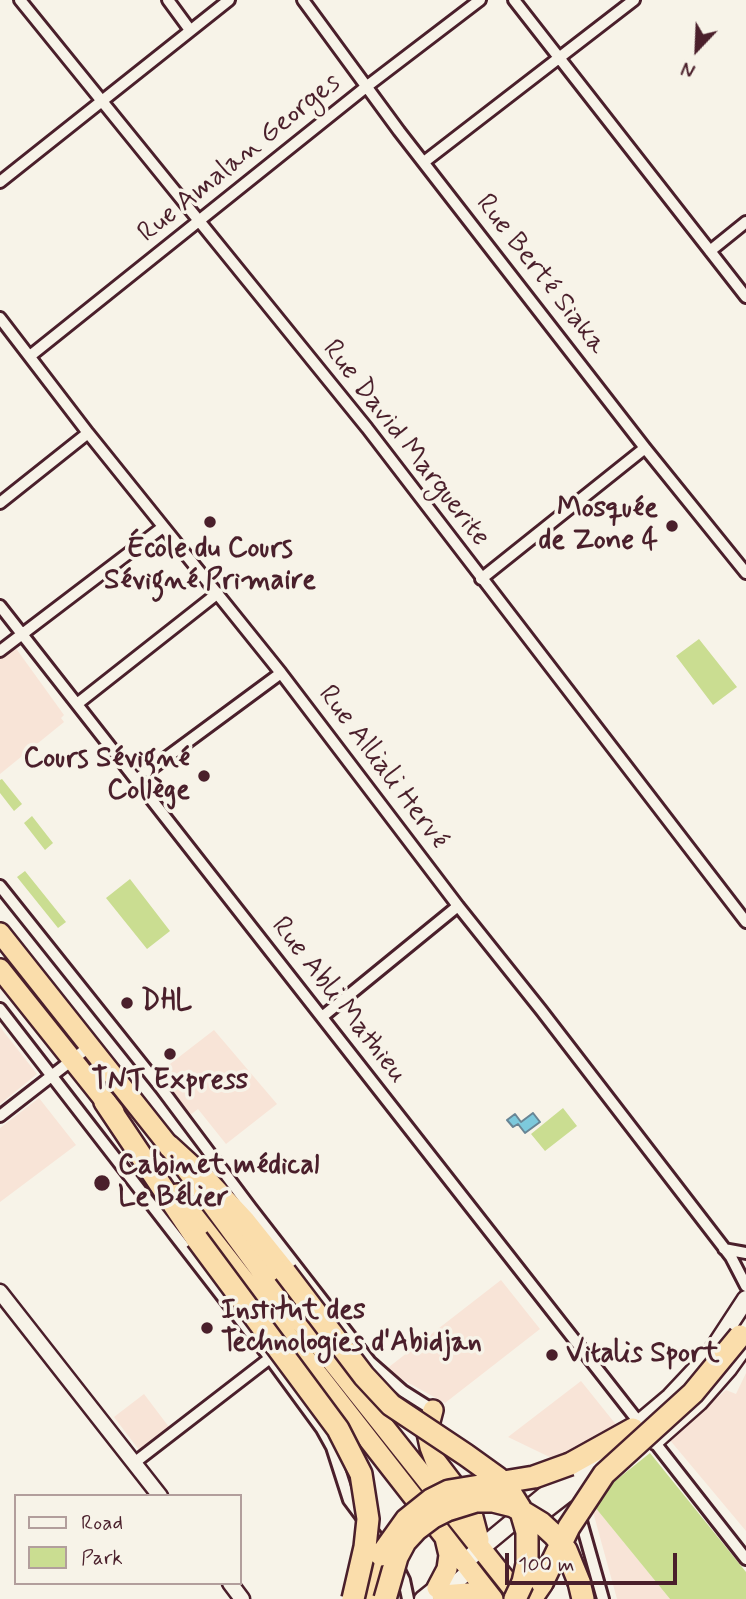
<!DOCTYPE html>
<html>
<head>
<meta charset="utf-8">
<style>
	body { margin:0 }
	#map { position:relative; width:746px; height:1599px; overflow:hidden; background:#f7f3e8; font-family:Mynerve,sans-serif }
	canvas { display:block }
	.legend { position:absolute; left:14px; top:1494px; width:228px; height:91px; box-sizing:border-box; background:#f7f3e8; border:2px solid #b29e9c; margin:0; padding:9px 12px; list-style:none; font-size:21px; color:#4a1f2b }
	.legend li { display:flex; align-items:center; gap:14px; height:35px }
	.legend b { width:35px; border:2px solid #b29e9c }
	.north { position:absolute; left:662px; top:14px; width:70px; height:70px; -webkit-text-stroke:5px #f7f3e8; paint-order:stroke; rotate:203deg; font-size:19px; font-weight:700; line-height:28px; text-align:center; color:#4a1f2b }
	.north::after { content:''; display:block; margin:auto; width:24px; height:32px; background:#4a1f2b; clip-path:polygon(50% 0,100% 100%,50% 72%,0 100%) }
	.scale { position:absolute; left:505px; top:1553px; width:172px; height:32px; box-sizing:border-box; border:4px solid #4a1f2b; border-top:0; padding-left:9px; font-size:21px; line-height:24px; white-space:nowrap; color:#4a1f2b; -webkit-text-stroke:5px #f7f3e8; paint-order:stroke }
</style>
</head>
<body>
<div id="map">
<canvas width="746" height="1599"></canvas>
<ul class="legend">
<li><b style="height:9px;background:#f7f3e8"></b>Road</li>
<li><b style="height:19px;background:#cadd91"></b>Park</li>
</ul>
<div class="north">N</div>
<div class="scale">100 m</div>
</div>
<script>
const ctx = document.querySelector('canvas').getContext('2d');
ctx.lineJoin = 'round';
function fill(path, color) {
  ctx.fillStyle = color;
  ctx.fill(path, 'evenodd');
}
function poly(rows) {
  const path = new Path2D();
  for (const r of rows) {
    path.moveTo(r[0], r[1]);
    for (let i = 2; i < r.length; i += 2) path.lineTo(r[i], r[i + 1]);
  }
  return path;
}
function trace(path, color, width, dash) {
  ctx.strokeStyle = color;
  ctx.lineWidth = width;
  ctx.lineCap = dash ? 'butt' : 'round';
  ctx.setLineDash(dash || []);
  ctx.stroke(path);
}
function label(font, color, halo, rows, align = 'center') {
  ctx.font = font + ' Mynerve,sans-serif';
  ctx.lineWidth = 7;
  ctx.setLineDash([]);
  ctx.textBaseline = 'middle';
  ctx.strokeStyle = halo;
  ctx.fillStyle = color;
  for (const [text, x, y, turn = 0] of rows) {
    ctx.save();
    ctx.translate(x, y);
    ctx.rotate((+turn || 0) * Math.PI / 180);
    ctx.textAlign = isNaN(turn) ? turn : align;
    if (halo) ctx.strokeText(text, 0, 0);
    ctx.fillText(text, 0, 0);
    ctx.restore();
  }
}
fill(poly([
	[15,647,64,715,61,718,64,722,0,774,0,658],
	[0,1027,37,1074,0,1104],
	[214,1030,277,1104,226,1144,198,1109,189,1116,157,1074],
	[39,1098,76,1145,0,1202,0,1128],
	[501,1280,540,1329,445,1403,385,1370],
	[746,1373,746,1531,669,1439,726,1390,736,1394],
	[581,1381,618,1427,564,1464,508,1437],
	[144,1394,169,1427,139,1450,114,1417],
	[590,1501,670,1599,617,1599]
]), '#f8e4d7');
fill(poly([
	[699,639,737,687,713,705,676,656],
	[2,779,22,804,14,811,0,793,0,780],
	[32,816,53,843,45,850,24,823],
	[25,871,66,922,58,928,17,877],
	[130,879,170,931,147,949,106,898],
	[563,1108,577,1126,545,1151,531,1134],
	[650,1453,746,1572,746,1599,670,1599,590,1501]
]), '#cadd91');
const water = poly([
	[533,1113,540,1122,525,1133,518,1124,513,1127,507,1120,515,1114,521,1122,533,1113]
]);
fill(water, '#7dc9dc');
trace(water, '#698595', 2);
const minor = poly([
	[20,0,367,428,746,922],
	[168,0,190,30],
	[303,0,399,131,645,448,746,573],
	[514,0,746,297],
	[424,162,634,0],
	[0,182,229,0],
	[710,251,746,222],
	[0,318,88,433,281,673,458,906,541,1010,731,1257,746,1286],
	[30,356,366,87,480,0],
	[0,503,88,433],
	[481,579,645,448],
	[0,606,746,1559],
	[0,651,163,527],
	[77,704,218,593],
	[136,780,281,673],
	[0,886,161,1088,250,1207,370,1362,403,1391,433,1410],
	[0,1009,270,1358,322,1429,332,1447,349,1500,387,1551],
	[322,1017,458,906],
	[0,1116,90,1046],
	[724,1249,746,1253],
	[134,1463,270,1358],
	[579,1514,603,1599],
	[396,1564,404,1580,408,1599]
]);
const tertiary = poly([
	[0,1292,160,1496],
	[230,1583,242,1599],
	[441,1596,470,1570],
	[422,1599,442,1583]
]);
const secondary = poly([
	[625,1435,670,1397,701,1364,712,1351,746,1299],
	[655,1441,699,1402,728,1369,746,1344],
	[526,1525,566,1494,603,1473],
	[463,1563,556,1486,597,1459]
]);
const trunk = poly([
	[0,933,169,1146,270,1283,521,1599],
	[0,969,114,1112],
	[177,1194,493,1599],
	[433,1410,427,1433,430,1447,435,1460,470,1506,479,1540],
	[437,1588,447,1569,449,1555,445,1538],
	[442,1595,468,1593,485,1599]
]);
const motorway = poly([
	[105,1102,197,1239],
	[169,1146,205,1179,245,1222,285,1272],
	[570,1464,633,1429],
	[579,1582,583,1599],
	[369,1599,381,1555],
	[531,1599,542,1583]
]);
trace(minor, '#4a1f2b', 16);
trace(tertiary, '#4a1f2b', 19);
trace(secondary, '#4a1f2b', 21);
trace(trunk, '#4a1f2b', 24);
trace(motorway, '#4a1f2b', 26);
trace(minor, '#f7f3e8', 10);
trace(tertiary, '#f7f3e8', 14);
trace(secondary, '#f7f3e8', 16);
trace(trunk, '#faddab', 19);
trace(motorway, '#faddab', 21);
const motorwayBridge = poly([
	[197,1239,338,1429,361,1474,368,1519,365,1547,353,1599],
	[285,1272,364,1376,391,1405,466,1455,498,1478,510,1492,520,1508,527,1532,527,1564,523,1582,515,1599],
	[381,1555,406,1520,431,1500,449,1491,534,1477,570,1464],
	[542,1583,569,1527,604,1474,693,1393,740,1336],
	[385,1599,397,1557,405,1542,417,1529,433,1517,447,1510,476,1501,493,1501,513,1506,541,1523,554,1535,566,1550,579,1582]
]);
trace(motorwayBridge, '#4a1f2b', 26, []);
trace(motorwayBridge, '#faddab', 21);
for (const [x, y, r, color] of [
	[210,522,7,"#4a1f2b"],
	[672,526,7,"#4a1f2b"],
	[204,776,7,"#4a1f2b"],
	[127,1003,7,"#4a1f2b"],
	[170,1054,7,"#4a1f2b"],
	[102,1183,9,"#4a1f2b"],
	[207,1328,7,"#4a1f2b"],
	[552,1355,7,"#4a1f2b"]
]) {
  const dot = new Path2D();
  dot.arc(x, y, r, 0, 2 * Math.PI);
  ctx.fillStyle = color;
  ctx.fill(dot);
  trace(dot, '#f7f3e8', 2.5);
}
label('28px', '#4a1f2b', '#f7f3e8', [
	["Rue Amalan Georges",240,159,-39],
	["Rue Berté Siaka",540,275,52],
	["Rue David Marguerite",405,444,52],
	["Rue Alliali Hervé",382,768,53],
	["Rue Abli Mathieu",338,1001,52]
]);
label('bold 28px', '#4a1f2b', '#f7f3e8', [
	["Mosquée",658,510,"right"],
	["de Zone 4",658,542,"right"],
	["École du Cours",210,550,"center"],
	["Sévigné Primaire",210,582,"center"],
	["Cours Sévigné",190,760,"right"],
	["Collège",190,792,"right"],
	["DHL",141,1003],
	["TNT Express",170,1082,"center"],
	["Cabinet médical",118,1167],
	["Le Bélier",118,1199],
	["Institut des",221,1312],
	["Technologies d'Abidjan",221,1344],
	["Vitalis Sport",566,1355]
], 'left');
</script>
</body>
</html>
